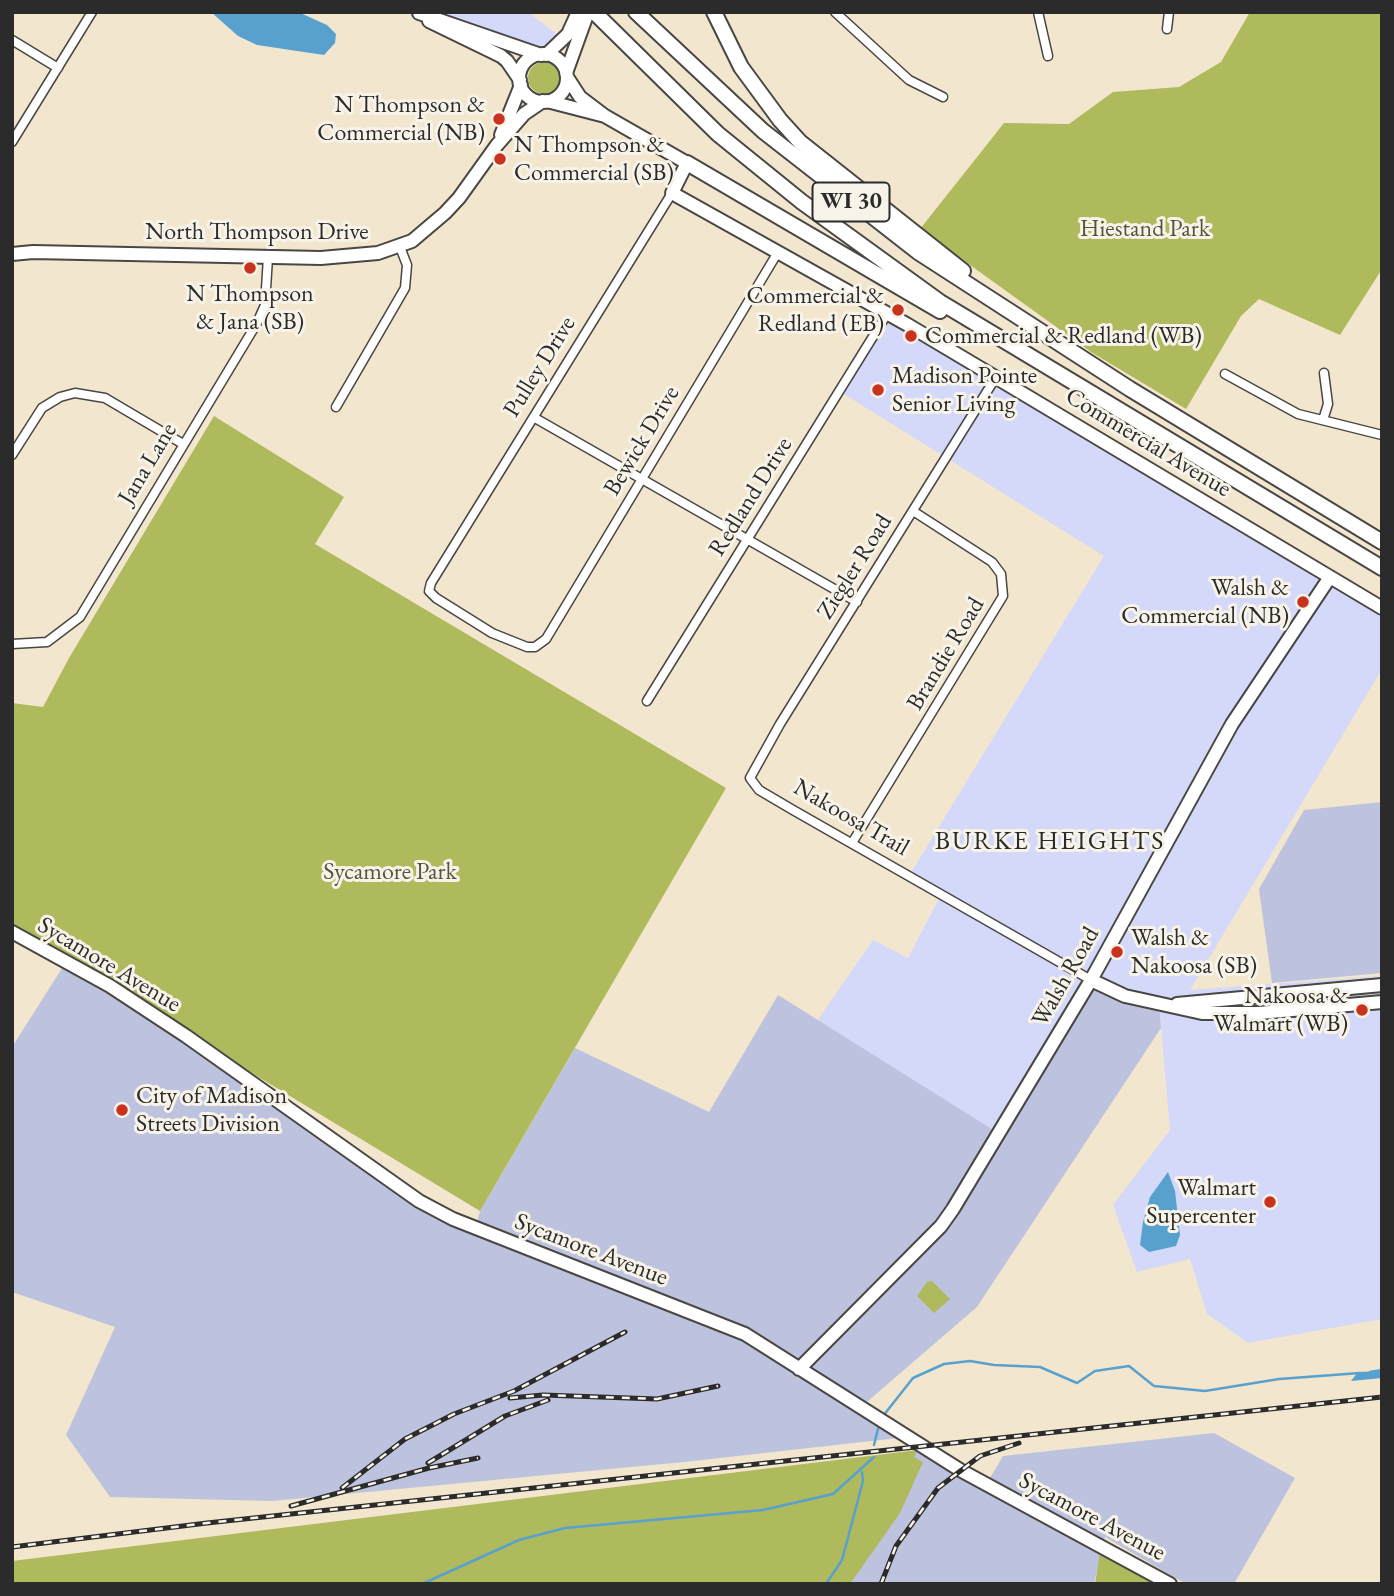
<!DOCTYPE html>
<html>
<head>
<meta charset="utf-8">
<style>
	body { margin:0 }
	#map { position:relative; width:1394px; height:1596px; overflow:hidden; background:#f3e6ce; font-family:"EB Garamond",serif }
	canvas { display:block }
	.frame { position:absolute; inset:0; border:14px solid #2b2b2b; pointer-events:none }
</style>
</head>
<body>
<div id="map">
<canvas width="1394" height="1596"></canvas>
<div class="frame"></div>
</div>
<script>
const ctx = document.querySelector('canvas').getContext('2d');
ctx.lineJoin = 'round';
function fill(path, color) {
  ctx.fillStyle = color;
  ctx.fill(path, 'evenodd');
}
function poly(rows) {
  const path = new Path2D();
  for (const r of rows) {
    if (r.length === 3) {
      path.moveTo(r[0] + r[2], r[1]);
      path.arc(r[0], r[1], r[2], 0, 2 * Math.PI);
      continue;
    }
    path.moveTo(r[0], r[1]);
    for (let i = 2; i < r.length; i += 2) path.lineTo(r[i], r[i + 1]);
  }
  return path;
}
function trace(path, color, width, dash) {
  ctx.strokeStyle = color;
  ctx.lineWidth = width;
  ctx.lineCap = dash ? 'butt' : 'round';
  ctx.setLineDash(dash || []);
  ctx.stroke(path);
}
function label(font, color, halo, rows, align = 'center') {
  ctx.font = font + ' "EB Garamond",serif';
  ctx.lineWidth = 6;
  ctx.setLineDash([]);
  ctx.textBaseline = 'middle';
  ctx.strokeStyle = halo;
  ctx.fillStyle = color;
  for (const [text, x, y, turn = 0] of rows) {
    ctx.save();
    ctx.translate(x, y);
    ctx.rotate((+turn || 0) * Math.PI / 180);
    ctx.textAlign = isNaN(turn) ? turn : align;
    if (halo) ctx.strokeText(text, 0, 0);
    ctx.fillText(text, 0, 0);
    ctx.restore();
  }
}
fill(poly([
	[418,12,528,12,563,39,546,55],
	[887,314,1382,608,1382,669,1190,990,1382,976,1382,1319,1248,1343,1207,1314,1190,1259,1137,1272,1113,1205,1170,1130,1159,1003,998,1134,817,1021,873,940,908,958,941,895,909,876,1104,556,839,391]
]), '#d4d8f9');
fill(poly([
	[1382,802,1382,973,1272,983,1259,889,1304,810],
	[66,962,419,1201,476,1228,480,1211,575,1048,709,1112,778,995,998,1133,1091,980,1159,1003,1161,1028,977,1307,861,1407,907,1437,684,1462,272,1501,110,1497,66,1435,115,1327,12,1292,12,1047],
	[1214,1433,1295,1478,1234,1584,1186,1584,1105,1537,1094,1584,837,1584,918,1450,984,1488,1003,1456]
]), '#bdc3de');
fill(poly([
	[1250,12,1382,12,1382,269,1340,335,1259,299,1241,316,1186,409,1091,352,920,229,1004,123,1069,124,1113,92,1179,87,1221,62],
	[544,78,16],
	[214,416,344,497,315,544,726,788,480,1211,12,928,12,703,43,707,69,658],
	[932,1281,950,1299,934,1313,917,1296,927,1282],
	[918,1450,914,1457,923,1462,900,1513,850,1584,12,1584,12,1561],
	[1101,1546,1164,1584,1095,1584]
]), '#afba5c');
fill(poly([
	[211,12,298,12,327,25,336,34,335,43,324,55,257,45,238,36],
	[1168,1172,1175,1191,1180,1235,1176,1246,1149,1252,1140,1245,1143,1222,1150,1197],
	[1382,1371,1382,1378,1351,1381,1358,1372]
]), '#58a1cf');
trace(poly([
	[1370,1372,1382,1370],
	[883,1416,913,1378,944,1364,970,1361,994,1365,1040,1367,1077,1383,1095,1371,1129,1366,1154,1386,1205,1391,1279,1379,1360,1373],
	[874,1445,879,1425],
	[422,1584,519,1540,565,1528,763,1510,833,1494,874,1457],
	[826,1584,842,1560,863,1481,862,1472]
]), '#58a1cf', 2.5);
const street = poly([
	[835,12,909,80,943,97],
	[1038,12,1048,56],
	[1167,29,1169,12],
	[12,40,58,68],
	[12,142,92,12],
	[672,193,431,583,429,591,436,598,492,633,527,647,535,647,546,639,778,252],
	[1225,374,1298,414,1382,435],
	[996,377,780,724,750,778,759,790,793,810,1091,980],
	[336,407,405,288,407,265,400,247],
	[535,418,857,602],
	[1323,420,1328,404,1324,373],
	[12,455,42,408,60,397,75,393,105,398,183,444],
	[12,644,47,642,80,617,257,323,265,305,268,257],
	[647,701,887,314],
	[852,843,1003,596,1001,574,992,562,913,511]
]);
const secondary = poly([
	[419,13,541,55],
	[429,21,501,56,507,61,520,80],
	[543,78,24],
	[546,55,568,34,578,12],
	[566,73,588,12],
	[567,77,580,97,605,116,687,163,672,193,908,325,1382,608],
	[547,101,605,116],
	[501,135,521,85],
	[12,254,33,252,321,258,378,253,412,241,445,213,459,198,497,145,524,114,543,101],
	[12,932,110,986,186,1036,419,1201,453,1219,745,1334,960,1470,1170,1584],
	[1091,980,1125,996,1202,1013,1259,1013,1382,1002],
	[1177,1004,1382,985],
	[799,1369,941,1226,953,1209,1091,980,1232,724,1330,577]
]);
const highway = poly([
	[594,12,718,134,802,202,940,302,1382,568],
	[636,12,763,131,918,252,1130,389,1382,542],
	[714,12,741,67,780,120,800,142,963,271],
	[687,163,940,311]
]);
trace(street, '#494743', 11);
trace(secondary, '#494743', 16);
trace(highway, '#494743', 18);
trace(street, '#fff', 8);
trace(secondary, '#fff', 12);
trace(highway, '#fff', 14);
const rail = poly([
	[510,1398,543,1395,657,1399,718,1386],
	[428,1463,505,1416,548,1400],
	[342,1488,405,1439,454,1414,514,1391,625,1332],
	[291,1506,429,1468,478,1458],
	[12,1547,207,1523,1382,1397],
	[881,1584,896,1546,938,1488,980,1456,1019,1443]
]);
trace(rail, '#2b2b2b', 5);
trace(rail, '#f7f3e8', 2.5, [8]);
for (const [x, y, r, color] of [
	[499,119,7,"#c8321e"],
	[500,159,7,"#c8321e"],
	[250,268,7,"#c8321e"],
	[898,310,7,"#c8321e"],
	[911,336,7,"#c8321e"],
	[878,390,7,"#c8321e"],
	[1303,602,7,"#c8321e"],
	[1117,952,7,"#c8321e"],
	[1362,1010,7,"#c8321e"],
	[122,1110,7,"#c8321e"],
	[1270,1202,7,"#c8321e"]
]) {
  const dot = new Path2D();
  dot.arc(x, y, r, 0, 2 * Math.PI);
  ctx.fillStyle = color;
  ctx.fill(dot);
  trace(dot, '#f7f3e8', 2.5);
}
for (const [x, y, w] of [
	[851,202,77]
]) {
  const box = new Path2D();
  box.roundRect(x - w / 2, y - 19.5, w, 39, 5);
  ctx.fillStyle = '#f7f3e8';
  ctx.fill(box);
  trace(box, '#2b2b2b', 2);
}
label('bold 23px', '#2b2b2b', null, [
	["WI 30",851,202]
]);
label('24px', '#2b2b2b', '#f7f3e8', [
	["N Thompson &",485,105],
	["Commercial (NB)",485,133],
	["N Thompson &",514,145,"left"],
	["Commercial (SB)",514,173,"left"],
	["N Thompson",250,294,"center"],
	["& Jana (SB)",250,322,"center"],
	["Commercial &",884,296],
	["Redland (EB)",884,324],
	["Commercial & Redland (WB)",925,336,"left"],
	["Madison Pointe",892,376,"left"],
	["Senior Living",892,404,"left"],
	["Walsh &",1289,588],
	["Commercial (NB)",1289,616],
	["Walsh &",1131,938,"left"],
	["Nakoosa (SB)",1131,966,"left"],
	["Nakoosa &",1348,996],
	["Walmart (WB)",1348,1024],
	["City of Madison",136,1096,"left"],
	["Streets Division",136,1124,"left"],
	["Walmart",1256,1188],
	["Supercenter",1256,1216]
], 'right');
label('24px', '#53563a', '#f7f3e8', [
	["Hiestand Park",1145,229],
	["Sycamore Park",390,872]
]);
label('24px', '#2b2b2b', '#f7f3e8', [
	["North Thompson Drive",257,232],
	["Pulley Drive",540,367,-58],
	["Bewick Drive",642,441,-59],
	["Commercial Avenue",1148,443,31],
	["Jana Lane",148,464,-59],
	["Redland Drive",751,497,-58],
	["Ziegler Road",855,567,-58],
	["Brandie Road",946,654,-59],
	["Nakoosa Trail",851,818,30],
	["Sycamore Avenue",109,965,31],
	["Walsh Road",1066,977,-60],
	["Sycamore Avenue",591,1250,21],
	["Sycamore Avenue",1092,1517,28]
]);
ctx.letterSpacing = '2px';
label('26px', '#2b2b2b', '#f7f3e8', [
	["BURKE HEIGHTS",1050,842]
]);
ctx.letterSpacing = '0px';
</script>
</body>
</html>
